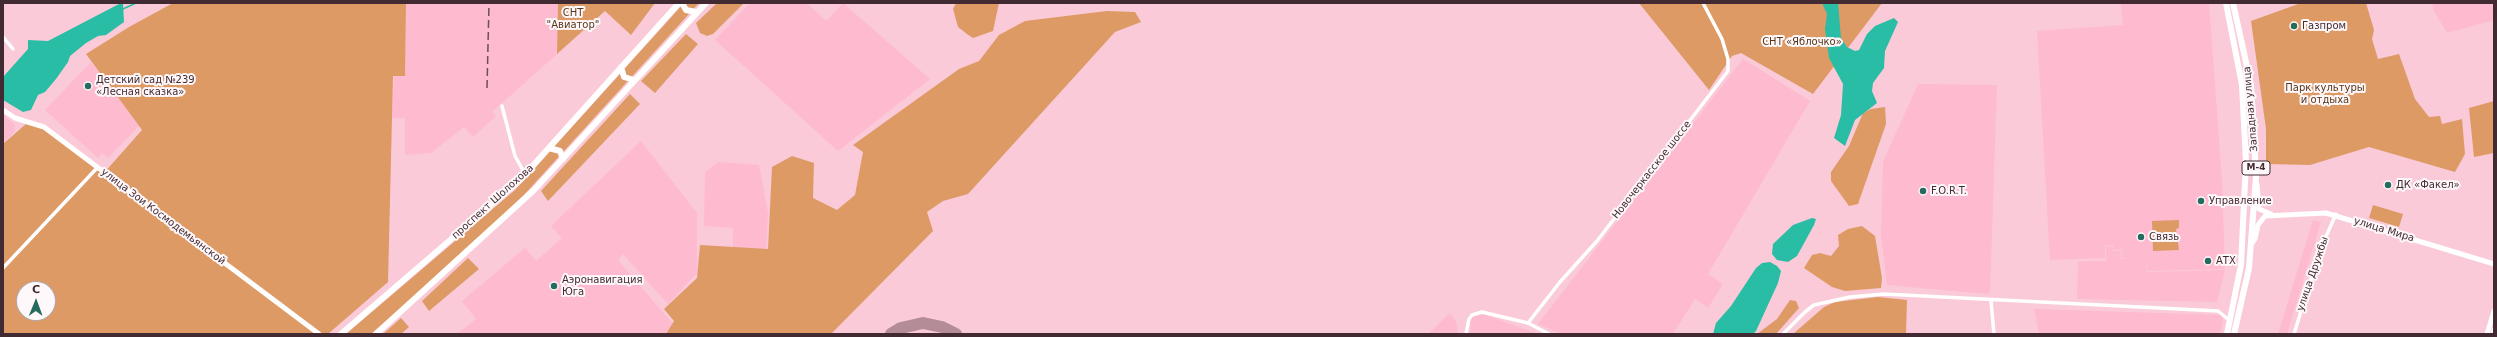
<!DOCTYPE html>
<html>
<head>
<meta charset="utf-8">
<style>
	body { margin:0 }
	#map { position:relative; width:2497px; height:337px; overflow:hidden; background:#facad8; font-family:"DejaVu Sans",sans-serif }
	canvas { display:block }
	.frame { position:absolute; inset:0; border:4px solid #412a31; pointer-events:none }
	.north { position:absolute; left:16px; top:281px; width:40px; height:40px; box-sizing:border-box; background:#fef8fa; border:1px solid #b2a6aa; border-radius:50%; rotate:1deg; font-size:11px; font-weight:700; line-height:16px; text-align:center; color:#412a31 }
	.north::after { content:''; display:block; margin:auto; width:14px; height:18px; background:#266b5e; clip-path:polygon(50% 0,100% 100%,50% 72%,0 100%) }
</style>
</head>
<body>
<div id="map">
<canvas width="2497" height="337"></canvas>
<div class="frame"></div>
<div class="north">С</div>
</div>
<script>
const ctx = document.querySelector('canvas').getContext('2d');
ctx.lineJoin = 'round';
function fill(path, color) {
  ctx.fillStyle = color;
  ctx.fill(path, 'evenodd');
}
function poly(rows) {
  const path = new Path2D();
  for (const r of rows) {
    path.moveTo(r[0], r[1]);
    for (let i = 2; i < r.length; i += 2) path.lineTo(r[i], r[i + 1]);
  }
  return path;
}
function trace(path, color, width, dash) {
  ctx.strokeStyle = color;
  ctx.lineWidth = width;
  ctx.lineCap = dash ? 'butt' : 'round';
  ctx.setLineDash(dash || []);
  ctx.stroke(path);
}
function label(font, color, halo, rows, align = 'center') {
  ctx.font = font + ' "DejaVu Sans",sans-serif';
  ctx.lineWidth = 4;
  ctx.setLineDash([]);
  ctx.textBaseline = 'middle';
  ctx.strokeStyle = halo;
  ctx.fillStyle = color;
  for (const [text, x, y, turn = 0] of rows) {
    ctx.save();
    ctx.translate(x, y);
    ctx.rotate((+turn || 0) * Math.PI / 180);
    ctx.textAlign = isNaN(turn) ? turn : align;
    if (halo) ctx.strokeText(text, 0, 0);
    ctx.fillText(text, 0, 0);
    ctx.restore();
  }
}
fill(poly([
	[406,3,558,3,557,54,492,112,496,116,473,137,464,127,431,153,405,155,405,118,392,118,394,76,405,76],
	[750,3,807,3,826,21,843,3,930,79,838,151,715,40],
	[2121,3,2209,3,2222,181,2225,269,2148,271,2146,258,2147,272,2225,270,2217,302,2077,299,2078,261,2106,261,2106,246,2112,246,2113,251,2121,251,2121,259,2132,258,2122,258,2122,250,2113,250,2113,245,2105,245,2105,258,2050,260,2037,31,2123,25],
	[2432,3,2494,3,2494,20,2447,33,2434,11],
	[1743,59,1810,101,1708,274,1723,284,1708,308,1695,299,1673,334,1561,334,1538,324],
	[91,62,139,126,108,158,102,153,98,158,45,110],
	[1918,84,1997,85,1990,292,1987,294,1887,285,1881,234,1883,162],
	[3,114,16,126,13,127,15,130,11,136,3,143],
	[641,141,697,213,697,273,668,304,623,254,618,260,673,324,666,334,457,334,476,319,462,301,525,248,536,261,562,238,551,226],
	[718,162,759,165,768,213,766,252,733,249,733,228,704,226,705,172],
	[2313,220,2321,222,2287,334,2278,334],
	[2034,309,2222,315,2223,323,2220,334,2039,334],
	[1450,313,1456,321,1458,334,1428,334],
	[1476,314,1486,315,1538,334,1470,334,1471,318]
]), '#febacf');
fill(poly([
	[173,3,406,3,405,76,393,76,388,282,328,334,3,334,3,144,26,124,43,129,103,174,142,130,86,54,129,27],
	[24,289,48,289,48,313,24,313],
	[558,3,655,3,631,35,605,11,557,54],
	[684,3,699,3,523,196,451,264,371,334,346,334,515,190],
	[717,3,744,3,713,34,707,36,700,33,696,23],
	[956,3,999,3,993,31,973,38,967,34,958,27,953,9],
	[1639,3,1882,3,1813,94,1741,53,1732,56,1709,90],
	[2301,3,2366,3,2374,30,2372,39,2378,59,2399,54,2415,99,2429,117,2440,116,2442,124,2462,119,2465,154,2455,172,2369,147,2310,165,2266,164,2266,129,2251,21],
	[1107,11,1135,12,1141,22,1115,32,968,194,943,201,927,212,933,231,831,334,666,334,674,321,664,309,697,278,700,245,768,249,772,167,792,156,814,163,813,198,837,210,855,195,863,152,853,145,959,69,979,61,999,35,1025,21],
	[686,34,698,44,655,93,641,81],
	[630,94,640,104,548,201,541,191],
	[2494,101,2494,153,2474,157,2469,108],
	[1885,107,1886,124,1858,204,1849,206,1831,181,1831,172,1849,146,1863,113,1871,109],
	[2373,205,2403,214,2399,227,2369,218],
	[2179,220,2179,228,2176,229,2179,250,2153,251,2152,221],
	[1862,226,1875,236,1882,278,1881,288,1845,291,1832,287,1804,268,1812,255,1820,253,1831,256,1839,246,1838,235,1848,229],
	[468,258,479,269,429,311,422,301],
	[1878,297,1907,300,1906,334,1793,334,1824,307,1835,302],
	[1790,300,1796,301,1799,308,1776,334,1757,334,1777,319],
	[401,318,409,327,401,334,383,334]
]), '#de9a65');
fill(poly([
	[1822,3,1838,3,1841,38,1847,47,1855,51,1859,50,1867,34,1875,26,1894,18,1898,22,1885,51,1884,68,1873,83,1872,91,1877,103,1855,120,1845,146,1834,138,1841,115,1843,84,1829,58,1825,29,1827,14],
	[119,4,123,4,124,22,106,35,98,36,86,43,70,56,68,62,56,79,45,92,38,95,31,110,23,112,3,100,3,77,28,49,28,40,48,41],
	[1812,218,1816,219,1814,225,1797,256,1788,262,1777,260,1772,254,1773,244,1793,225],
	[1770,262,1777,266,1781,271,1778,283,1756,331,1753,334,1713,334,1716,323,1731,306,1756,268,1762,263]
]), '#29bda5');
trace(poly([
	[123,9,136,3]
]), '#29bda5', 1.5);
trace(poly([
	[891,334,901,328,923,323,942,327,956,334]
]), '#b38c98', 12);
trace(poly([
	[3,37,13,49],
	[502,106,515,156,525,174],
	[3,268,97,168],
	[1991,301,1994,334],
	[1528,323,1560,282,1597,241,1728,71,1728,59,1722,39,1703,3],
	[1466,334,1469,319,1472,315,1482,312,1528,323,1549,334],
	[1783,334,1805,312,1814,305,1850,297,1884,294,2218,311,2229,320],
	[2294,334,2320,250,2336,214]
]), '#fff', 3.5);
trace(poly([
	[3,110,15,118,44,127,319,334],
	[2257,184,2259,209,2271,214],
	[2252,243,2255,239,2258,225,2265,216,2326,213,2494,264],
	[2487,334,2494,311],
	[2493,334,2494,330]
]), '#fff', 5);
trace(poly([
	[682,3,686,10,696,12],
	[2226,3,2242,85,2246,162,2241,265,2227,334],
	[2233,3,2251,85,2256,177,2249,268,2234,334],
	[621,67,624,77,634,80],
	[549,148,560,151,563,159],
	[341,334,520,180,679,3],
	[376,334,533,191,706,3]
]), '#fff', 6);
trace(poly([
	[487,88,489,3]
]), '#6c4f57', 1.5, [8, 4]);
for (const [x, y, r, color] of [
	[2294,26,4,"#266b5e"],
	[88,86,4,"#266b5e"],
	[2388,185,4,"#266b5e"],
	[1923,191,4,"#266b5e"],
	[2201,201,4,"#266b5e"],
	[2141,237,4,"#266b5e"],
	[2208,261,4,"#266b5e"],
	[554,286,4,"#266b5e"]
]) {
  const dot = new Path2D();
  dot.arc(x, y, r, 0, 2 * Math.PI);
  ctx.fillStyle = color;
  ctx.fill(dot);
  trace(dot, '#fef8fa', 1.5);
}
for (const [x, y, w] of [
	[2256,168,28]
]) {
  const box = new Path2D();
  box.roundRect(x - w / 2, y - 7, w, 14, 3);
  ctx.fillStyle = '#fef8fa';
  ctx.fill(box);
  trace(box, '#412a31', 1);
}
label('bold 9px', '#412a31', null, [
	["М-4",2256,168]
]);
label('10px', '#56361b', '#fef8fa', [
	["СНТ",573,13],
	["\"Авиатор\"",573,25],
	["СНТ «Яблочко»",1802,42],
	["Парк культуры",2325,88],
	["и отдыха",2325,100]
]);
label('10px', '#412a31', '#fef8fa', [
	["Газпром",2302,26],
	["Детский сад №239",96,80],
	["«Лесная сказка»",96,92],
	["ДК «Факел»",2396,185],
	["F.O.R.T.",1931,191],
	["Управление",2209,201],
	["Связь",2149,237],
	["АТХ",2216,261],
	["Аэронавигация",562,280],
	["Юга",562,292]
], 'left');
label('10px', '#412a31', '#fef8fa', [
	["Западная улица",2251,109,-95],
	["Новочеркасское шоссе",1652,170,-52],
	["проспект Шолохова",493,202,-42],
	["улица Зои Космодемьянской",163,217,37],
	["улица Мира",2384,230,17],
	["улица Дружбы",2313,274,-71]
]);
</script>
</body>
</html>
